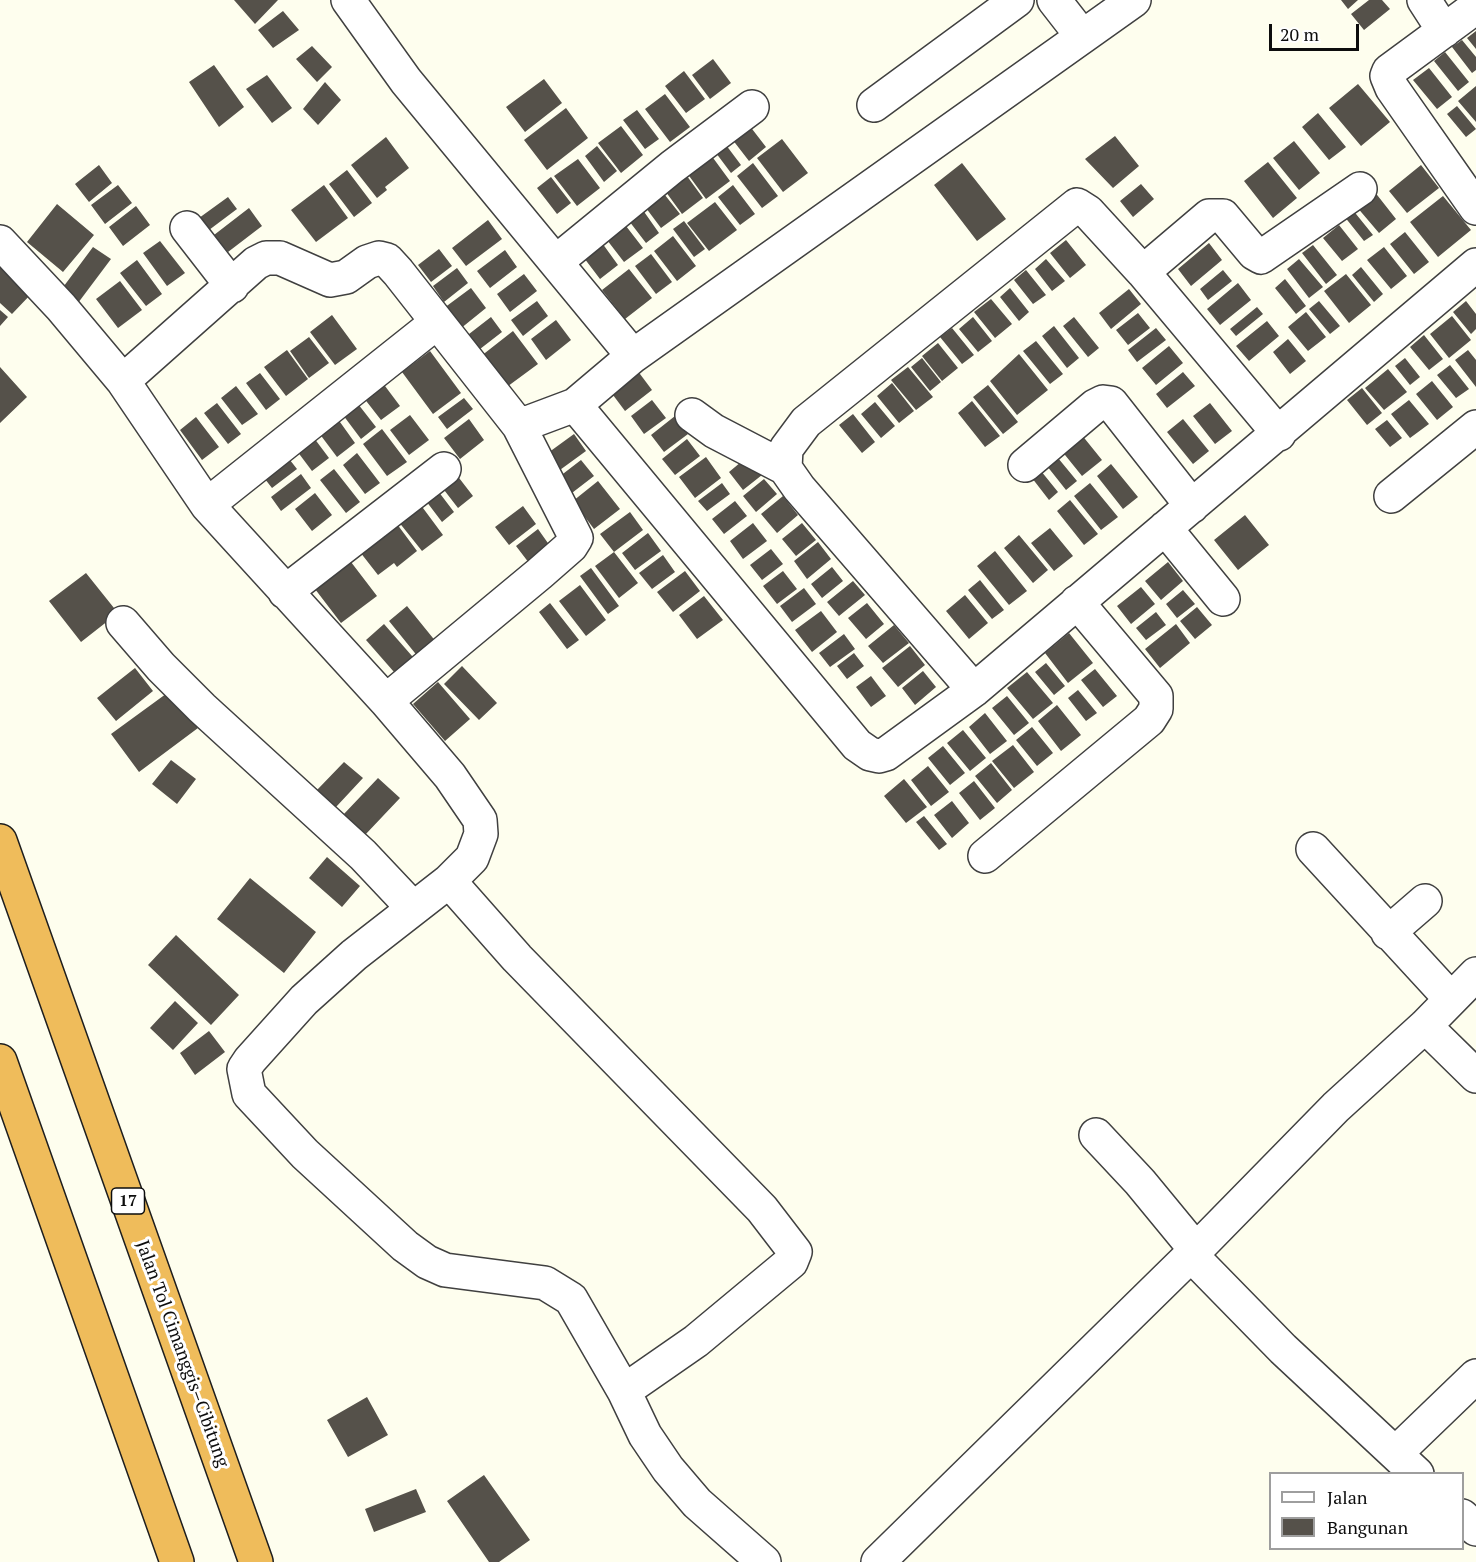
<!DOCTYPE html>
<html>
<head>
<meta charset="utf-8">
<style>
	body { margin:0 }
	#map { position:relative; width:1476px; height:1562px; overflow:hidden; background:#fefeee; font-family:"PT Serif",serif }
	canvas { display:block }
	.legend { position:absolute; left:1269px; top:1472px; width:195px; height:78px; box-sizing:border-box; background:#fff; border:2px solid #9e9e9e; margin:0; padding:8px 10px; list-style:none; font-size:18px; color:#0d0d0d }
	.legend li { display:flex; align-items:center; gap:12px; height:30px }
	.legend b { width:30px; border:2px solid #9e9e9e }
	.scale { position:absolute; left:1269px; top:24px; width:90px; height:27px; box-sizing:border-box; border:3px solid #0d0d0d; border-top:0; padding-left:8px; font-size:18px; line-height:21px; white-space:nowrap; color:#0d0d0d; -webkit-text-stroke:4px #fff; paint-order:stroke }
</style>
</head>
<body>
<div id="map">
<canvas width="1476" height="1562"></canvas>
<ul class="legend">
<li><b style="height:8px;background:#fff"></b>Jalan</li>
<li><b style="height:16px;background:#55514a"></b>Bangunan</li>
</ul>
<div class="scale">20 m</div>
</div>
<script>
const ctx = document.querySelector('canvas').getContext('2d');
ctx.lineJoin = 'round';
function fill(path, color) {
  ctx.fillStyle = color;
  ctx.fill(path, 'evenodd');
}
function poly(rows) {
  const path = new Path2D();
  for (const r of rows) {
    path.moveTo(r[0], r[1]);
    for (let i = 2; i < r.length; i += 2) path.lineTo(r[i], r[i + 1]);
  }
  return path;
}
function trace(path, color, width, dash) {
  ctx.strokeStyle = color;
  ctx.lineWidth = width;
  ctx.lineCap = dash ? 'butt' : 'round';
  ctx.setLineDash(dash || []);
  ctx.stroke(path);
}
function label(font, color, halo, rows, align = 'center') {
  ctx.font = font + ' "PT Serif",serif';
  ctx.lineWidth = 6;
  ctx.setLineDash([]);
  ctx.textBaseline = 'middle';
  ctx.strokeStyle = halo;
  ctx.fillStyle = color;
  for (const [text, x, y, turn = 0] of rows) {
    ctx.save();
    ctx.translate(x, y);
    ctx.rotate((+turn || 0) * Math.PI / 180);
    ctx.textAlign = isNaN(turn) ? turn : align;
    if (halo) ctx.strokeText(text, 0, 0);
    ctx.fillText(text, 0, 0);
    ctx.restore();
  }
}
fill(poly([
	[234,0,278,0,255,24],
	[1341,0,1358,0,1348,9],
	[1369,0,1382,0,1390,9,1364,30,1351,14],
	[283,11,299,30,273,48,258,30],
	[1476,31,1476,49,1467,38],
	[1462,40,1476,57,1476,70,1472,73,1452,47],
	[312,46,332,67,317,82,296,59],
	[1445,52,1469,82,1458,91,1434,61],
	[713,59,731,83,710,99,692,75],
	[214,65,244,107,219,127,189,82],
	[1429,68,1452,97,1437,109,1413,80],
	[684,71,705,99,686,113,665,86],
	[267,75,292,108,272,123,246,89],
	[544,79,562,103,525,132,506,107],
	[325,82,341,100,318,125,303,109],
	[1358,84,1390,122,1361,146,1329,108],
	[1476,86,1476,122,1458,101],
	[665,94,690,127,670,142,645,109],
	[1457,106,1476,129,1466,137,1447,114],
	[566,108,588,138,547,170,524,140],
	[637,110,659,139,645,149,623,120],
	[1318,113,1346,147,1329,160,1302,127],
	[749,125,766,147,749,161,732,139],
	[621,126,643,155,621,173,598,143],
	[1115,136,1139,166,1113,188,1085,159],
	[386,137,409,168,385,187,387,190,377,198,351,165],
	[782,139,808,173,783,192,757,158],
	[723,141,741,165,731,173,713,149],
	[1294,141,1320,173,1299,190,1273,158],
	[597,146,617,171,604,182,585,156],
	[708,151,730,181,706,199,684,169],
	[578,159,600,188,577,206,554,176],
	[1268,162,1297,198,1273,218,1244,181],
	[753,163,778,196,762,208,737,176],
	[962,163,1006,219,977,241,934,185],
	[99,165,112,183,89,202,75,184],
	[1421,165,1439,188,1407,213,1389,191],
	[347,170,372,203,354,217,329,184],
	[684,172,703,198,682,214,663,188],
	[551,177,571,203,557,214,537,188],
	[1141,184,1154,199,1133,217,1120,201],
	[118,185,132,203,105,224,91,205],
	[324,185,348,218,316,242,291,210],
	[733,185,755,214,740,225,718,197],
	[661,190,680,214,661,228,643,204],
	[1374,191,1396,219,1379,233,1356,206],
	[1443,196,1471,230,1438,257,1410,222],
	[228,197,237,209,209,230,199,218],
	[715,202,737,230,709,251,687,223],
	[57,204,94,235,63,272,27,242],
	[136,206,150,225,123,246,109,227],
	[640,206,659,233,646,243,626,217],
	[249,208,262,226,228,252,214,235],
	[1352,209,1373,235,1364,241,1344,216],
	[488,220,502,239,466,266,452,248],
	[684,221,705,249,694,257,673,229],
	[1339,225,1358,249,1342,261,1323,238],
	[626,226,643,248,624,262,607,240],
	[1405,232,1429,262,1414,274,1390,244],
	[597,236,618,265,600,279,578,250],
	[673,236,696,266,677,281,654,251],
	[1066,240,1086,265,1070,278,1050,253],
	[160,241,185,273,167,286,143,253],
	[1209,243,1222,260,1191,286,1178,269],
	[1313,245,1337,275,1326,284,1302,253],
	[93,247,111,259,78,303,61,290],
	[1384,247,1407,276,1391,289,1367,260],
	[439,249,452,266,431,282,418,265],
	[505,250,517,267,490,288,477,271],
	[651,254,672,282,656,294,635,266],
	[1046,259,1065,281,1052,291,1035,269],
	[1299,259,1323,287,1309,298,1287,269],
	[137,260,162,294,146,306,120,273],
	[0,263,33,292,12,314,0,303],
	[1361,267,1383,294,1374,302,1352,275],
	[457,268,468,283,444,302,433,286],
	[629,269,652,298,625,319,602,290],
	[1026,270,1046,295,1033,304,1014,280],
	[1223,270,1232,281,1208,300,1200,289],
	[524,274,537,291,510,312,497,294],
	[1346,274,1371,305,1349,323,1324,291],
	[1285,279,1306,306,1296,314,1275,288],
	[120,281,142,310,118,328,96,299],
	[1238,283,1251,300,1220,325,1207,309],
	[471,288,486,308,460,329,444,308],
	[1010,288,1029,312,1019,321,1000,297],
	[1129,289,1141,304,1111,329,1099,313],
	[991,299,1012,324,995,338,974,312],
	[537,301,548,316,523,336,511,320],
	[1319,301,1340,326,1330,334,1309,309],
	[1466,301,1476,314,1476,329,1471,334,1453,312],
	[1257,307,1263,314,1236,336,1230,329],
	[0,310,8,317,0,326],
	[1306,312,1326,337,1308,351,1288,327],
	[1138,313,1150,328,1128,345,1116,330],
	[332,315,357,349,335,365,310,332],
	[1452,316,1471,340,1449,358,1430,334],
	[491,317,502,332,471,356,460,341],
	[973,317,992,341,978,352,959,329],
	[1074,317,1099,348,1088,357,1063,326],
	[556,320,571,340,546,360,531,339],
	[1267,321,1279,336,1249,361,1236,346],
	[1054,326,1079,358,1067,368,1042,336],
	[952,328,974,355,962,364,940,337],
	[1156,328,1166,340,1137,362,1128,350],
	[513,331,538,364,500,392,476,360],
	[1424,335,1443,359,1429,370,1410,347],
	[309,337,329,363,309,378,290,351],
	[1288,339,1306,361,1290,374,1273,352],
	[1036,341,1063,374,1050,384,1023,351],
	[938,343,958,368,942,381,922,356],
	[1169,346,1183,363,1156,385,1142,368],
	[287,350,308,379,286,396,264,367],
	[1468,350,1476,360,1476,387,1455,360],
	[430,351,461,393,433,414,402,372],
	[1019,354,1048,390,1017,415,990,381],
	[922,358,941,382,930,391,911,367],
	[1405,358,1420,377,1410,385,1395,366],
	[1450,365,1469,389,1456,398,1437,375],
	[0,367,27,397,0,423],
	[908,367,933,397,916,410,891,380],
	[1388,369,1407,392,1384,410,1365,388],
	[637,370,652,390,625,411,610,391],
	[1183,372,1195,386,1167,408,1156,394],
	[260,373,280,399,266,410,246,383],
	[379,378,400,406,381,420,360,393],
	[1432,381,1453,407,1437,420,1416,394],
	[892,383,914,411,899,423,877,396],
	[988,385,1018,422,1003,434,973,397],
	[236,386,258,414,242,425,221,398],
	[1362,388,1382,413,1367,425,1347,400],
	[351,395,376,427,361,439,337,407],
	[464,398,473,409,447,429,438,417],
	[652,400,666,418,644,434,631,416],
	[1409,400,1429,424,1410,438,1391,414],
	[972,401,1000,436,985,447,958,413],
	[875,402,895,426,881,438,861,414],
	[217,403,241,434,228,444,204,413],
	[1210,403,1232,431,1215,444,1193,416],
	[853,414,875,442,862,453,839,425],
	[335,415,355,443,337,457,316,429],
	[410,415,429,440,409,455,390,430],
	[675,416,688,434,664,452,651,435],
	[196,417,219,447,202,460,180,430],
	[469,419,484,440,460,459,444,438],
	[1183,419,1209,451,1193,464,1167,432],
	[1387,420,1402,438,1390,447,1375,429],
	[382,429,407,462,387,476,363,444],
	[308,430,329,458,312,471,291,443],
	[574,434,586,451,553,475,541,458],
	[1081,434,1102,460,1082,476,1061,450],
	[687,439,700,456,675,475,662,459],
	[357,453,380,483,365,494,343,465],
	[286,455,297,469,272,488,261,474],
	[706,457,721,478,695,498,679,477],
	[747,457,762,475,743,490,729,472],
	[1058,458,1077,481,1066,490,1047,466],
	[581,460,594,476,568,496,555,480],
	[1111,464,1138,497,1123,509,1097,476],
	[334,469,360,502,346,513,320,480],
	[1041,471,1058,492,1049,500,1032,478],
	[301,474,311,488,281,511,271,497],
	[456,474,473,496,458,508,441,486],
	[764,479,777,494,756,512,743,496],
	[598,481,620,509,594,529,573,501],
	[722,483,730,494,707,511,698,501],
	[1090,483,1118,517,1101,530,1074,496],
	[435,487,454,512,442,522,423,497],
	[315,493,332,515,312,531,295,509],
	[783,496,798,515,777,533,761,514],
	[1070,500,1098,534,1084,545,1057,511],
	[735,501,747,516,724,534,712,519],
	[420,504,443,535,422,551,398,521],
	[523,506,536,524,509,545,495,527],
	[630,512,643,530,614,552,600,534],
	[1245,515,1269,545,1238,570,1214,540],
	[394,520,417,551,397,567,394,563,378,575,360,552],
	[753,523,767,541,743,559,730,541],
	[802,523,816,540,796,556,782,539],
	[1050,528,1073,556,1054,571,1031,543],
	[538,529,550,546,529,563,516,546],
	[648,533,661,551,635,570,622,553],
	[1019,535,1048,570,1033,583,1004,548],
	[818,542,831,559,807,579,794,561],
	[771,549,783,564,762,580,750,565],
	[995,551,1027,591,1009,605,977,566],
	[614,552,638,583,619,598,595,566],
	[663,555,675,572,652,589,639,573],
	[351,562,377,596,341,623,315,589],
	[1168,562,1183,581,1161,600,1145,581],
	[832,567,843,581,822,598,811,584],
	[591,568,619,606,608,614,580,576],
	[685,571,700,591,673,612,657,592],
	[783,571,797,589,777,604,763,586],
	[86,573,118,613,81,642,49,601],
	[980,580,1004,610,992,619,968,590],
	[853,581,865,595,839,616,827,602],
	[580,585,606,620,586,636,559,601],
	[1141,587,1155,604,1131,624,1117,606],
	[804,588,816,604,792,622,780,606],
	[1183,590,1195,604,1177,618,1166,604],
	[965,595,988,623,969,639,946,611],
	[704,596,723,620,697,639,679,615],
	[550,603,579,640,567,649,539,612],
	[867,603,884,624,866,639,848,618],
	[407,606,441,648,423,663,389,621],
	[1197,607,1212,625,1195,639,1180,621],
	[821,611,837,632,812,652,795,630],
	[1156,612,1166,625,1146,640,1136,628],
	[384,624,419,664,401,680,366,640],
	[1176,624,1190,643,1160,668,1145,649],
	[894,625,909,643,883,663,868,646],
	[1069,633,1093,663,1068,683,1045,653],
	[844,634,855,649,830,667,819,653],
	[910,646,925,665,898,687,882,668],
	[854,653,864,666,847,679,837,666],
	[1046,663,1065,686,1054,695,1035,672],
	[462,666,497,703,479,720,444,684],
	[135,668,153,691,116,721,97,698],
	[1095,669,1117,696,1103,707,1081,680],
	[923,671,936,687,915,705,902,688],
	[1027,672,1053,703,1033,719,1007,688],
	[871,676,886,696,871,707,856,687],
	[438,682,470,719,445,741,413,704],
	[1078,690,1097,713,1086,721,1068,698],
	[170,691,198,728,139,772,111,734],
	[1007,696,1029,723,1014,735,992,708],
	[1057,705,1081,735,1061,751,1038,721],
	[985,713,1007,741,990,754,969,727],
	[1032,727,1053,753,1037,766,1016,740],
	[963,730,986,758,970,771,947,743],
	[1013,745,1034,772,1014,788,992,761],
	[943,746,965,773,950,785,928,758],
	[171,760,196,779,177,804,152,784],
	[344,762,363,778,336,807,317,790],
	[991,763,1012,790,997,803,975,776],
	[928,766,949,792,931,806,911,780],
	[378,778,400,798,365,835,343,815],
	[904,779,927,807,906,823,884,796],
	[974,781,995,808,980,820,959,793],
	[952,801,969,823,952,838,934,815],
	[924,816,947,844,939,850,916,822],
	[327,857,360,886,342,907,309,878],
	[250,878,316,932,284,973,217,919],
	[176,935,239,995,211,1025,148,965],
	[175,1001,198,1023,173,1050,150,1028],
	[209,1031,225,1052,195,1075,180,1053],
	[367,1397,388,1435,348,1457,327,1420],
	[484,1475,530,1540,499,1562,489,1562,447,1501],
	[416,1489,426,1512,374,1532,365,1509]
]), '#55514a');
const street = poly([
	[348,0,406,81,633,356],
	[1054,0,1082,36],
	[1424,0,1444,31],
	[1476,7,1389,71,1387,76,1392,88,1476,208],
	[874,105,1017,0],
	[187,228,232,286],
	[0,242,61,307,123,381,207,505,386,701,450,776,480,820,481,834,472,858,449,881,354,955,304,1000,250,1060,244,1069,249,1094,305,1154,405,1246,427,1262,445,1270,545,1283,571,1299,624,1391,645,1435,668,1469,697,1503,764,1562],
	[557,261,672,167,752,107],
	[1143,272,1209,216,1223,216,1254,253,1261,257,1360,189],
	[123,381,256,263,266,258,280,258,330,280,346,277,367,262,379,258,387,260,398,272,519,426,575,405,633,356,1134,0],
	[575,405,857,745,870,754,879,756,886,754,974,690,1476,265],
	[692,415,714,431,785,468],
	[1025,465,1095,406,1103,402,1111,403,1192,506],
	[1391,496,1476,427],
	[207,505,436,323],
	[1165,528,1223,599],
	[285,592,444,469],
	[123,623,161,667,202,708,363,855,413,908],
	[974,690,799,488,785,468,786,449,806,422,1077,205,1088,212,1143,272,1279,434],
	[386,701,539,574,571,546,576,538,519,426],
	[1313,849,1450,998],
	[985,856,1149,720,1156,709,1156,696,1077,602],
	[449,881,517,958,762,1209,795,1252,791,1262,696,1341,624,1391],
	[1388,933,1425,901],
	[1425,1026,1476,1076],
	[1096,1135,1140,1182,1196,1250],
	[1191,1255,1283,1349,1417,1474],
	[1396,1453,1476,1376],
	[1462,1516,1476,1529],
	[878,1562,1191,1255,1336,1107,1425,1026,1476,974]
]);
const highway = poly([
	[0,841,256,1562],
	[0,1061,177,1562]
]);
trace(street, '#404040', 36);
trace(highway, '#1e1e1e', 36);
trace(street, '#fff', 33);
trace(highway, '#efbc5b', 33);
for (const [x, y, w] of [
	[128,1201,33]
]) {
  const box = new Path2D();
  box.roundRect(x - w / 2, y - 13, w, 26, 4.5);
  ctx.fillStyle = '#fff';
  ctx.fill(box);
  trace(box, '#0d0d0d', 1.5);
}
label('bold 16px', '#0d0d0d', null, [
	["17",128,1201]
]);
label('18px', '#0d0d0d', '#fff', [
	["Jalan Tol Cimanggis–Cibitung",182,1354,70]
]);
</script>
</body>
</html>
